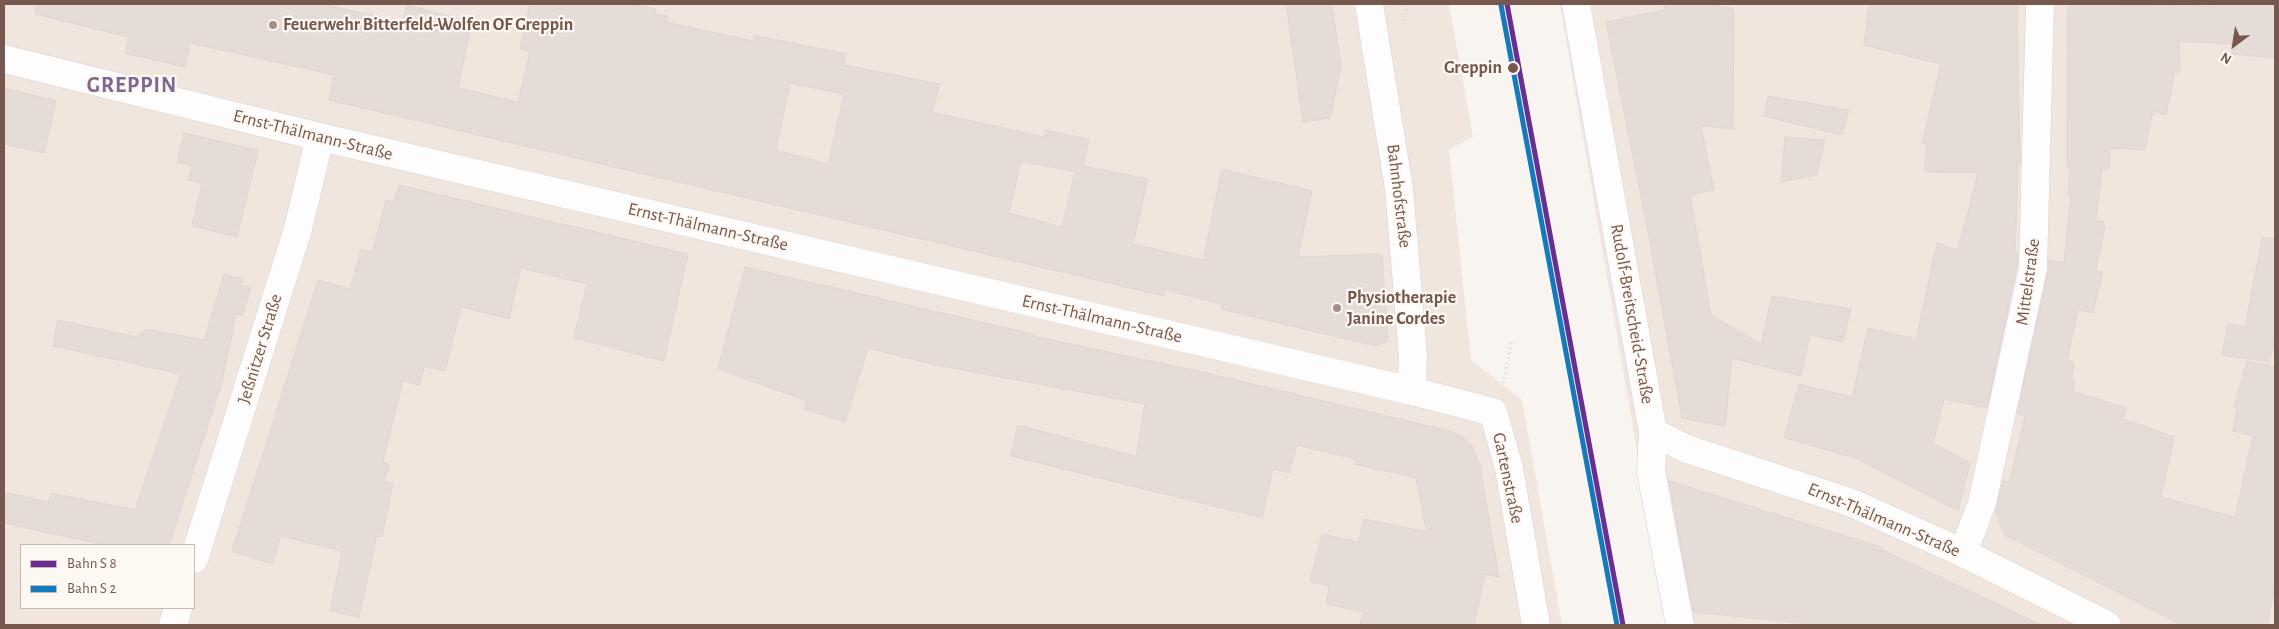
<!DOCTYPE html>
<html>
<head>
<meta charset="utf-8">
<style>
	body { margin:0 }
	#map { position:relative; width:2279px; height:629px; overflow:hidden; background:#f8f4f0; font-family:"Alegreya Sans",sans-serif }
	canvas { display:block }
	.frame { position:absolute; inset:0; border:5px solid #77584f; pointer-events:none }
	.legend { position:absolute; left:20px; top:544px; width:175px; height:65px; box-sizing:border-box; background:#fef8f2; border:1px solid #c8b8b1; margin:0; padding:6px 9px; list-style:none; font-size:15px; color:#77584f }
	.legend li { display:flex; align-items:center; gap:10px; height:25px }
	.legend b { width:25px; border:1px solid #c8b8b1 }
	.north { position:absolute; left:2209px; top:20px; width:50px; height:50px; -webkit-text-stroke:4px #fef8f2; paint-order:stroke; rotate:211deg; font-size:14px; font-weight:700; line-height:20px; text-align:center; color:#77584f }
	.north::after { content:''; display:block; margin:auto; width:18px; height:22px; background:#77584f; clip-path:polygon(50% 0,100% 100%,50% 72%,0 100%) }
</style>
</head>
<body>
<div id="map">
<canvas width="2279" height="629"></canvas>
<div class="frame"></div>
<ul class="legend">
<li><b style="height:6px;background:#6b2c94"></b>Bahn S 8</li>
<li><b style="height:6px;background:#107bc0"></b>Bahn S 2</li>
</ul>
<div class="north">N</div>
</div>
<script>
const ctx = document.querySelector('canvas').getContext('2d');
ctx.lineJoin = 'round';
function fill(path, color) {
  ctx.fillStyle = color;
  ctx.fill(path, 'evenodd');
}
function poly(rows) {
  const path = new Path2D();
  for (const r of rows) {
    path.moveTo(r[0], r[1]);
    for (let i = 2; i < r.length; i += 2) path.lineTo(r[i], r[i + 1]);
  }
  return path;
}
function trace(path, color, width, dash) {
  ctx.strokeStyle = color;
  ctx.lineWidth = width;
  ctx.lineCap = dash ? 'butt' : 'round';
  ctx.setLineDash(dash || []);
  ctx.stroke(path);
}
function label(font, color, halo, rows, align = 'center') {
  ctx.font = font + ' "Alegreya Sans",sans-serif';
  ctx.lineWidth = 4.5;
  ctx.setLineDash([]);
  ctx.textBaseline = 'middle';
  ctx.strokeStyle = halo;
  ctx.fillStyle = color;
  for (const [text, x, y, turn = 0] of rows) {
    ctx.save();
    ctx.translate(x, y);
    ctx.rotate((+turn || 0) * Math.PI / 180);
    ctx.textAlign = isNaN(turn) ? turn : align;
    if (halo) ctx.strokeText(text, 0, 0);
    ctx.fillText(text, 0, 0);
    ctx.restore();
  }
}
fill(poly([
	[4,4,1449,4,1473,137,1449,149,1471,360,1522,400,1562,625,4,625],
	[21,545,194,545,194,608,21,608],
	[1560,4,2275,4,2275,625,1667,625]
]), '#f0e6de');
const building = poly([
	[36,4,323,4,403,22,407,5,472,22,458,88,518,102,530,51,520,49,530,4,630,4,656,9,655,14,668,16,666,22,753,41,754,35,846,54,844,65,940,84,932,112,1044,137,1046,130,1089,139,1083,166,1148,179,1133,244,1203,260,1222,169,1312,191,1298,257,1382,254,1388,341,1375,346,1221,309,1222,304,1165,290,1164,296,329,100,334,75,190,43,185,67,125,53,129,37,35,14,36,4],
	[790,83,844,94,828,164,776,150,790,83],
	[1021,161,1075,172,1062,227,1009,213,1021,161],
	[1286,4,1332,4,1341,68,1330,118,1303,122,1286,4],
	[1665,4,1708,4,1734,9,1733,129,1701,126,1714,190,1690,195,1711,315,1761,344,1772,296,1851,309,1843,342,1810,335,1801,376,1732,358,1725,426,1682,418,1645,216,1606,22,1664,10,1665,4],
	[1869,4,2017,4,2020,164,2018,164,2015,252,2018,252,2017,266,1987,408,1944,399,1933,443,1970,463,1958,511,1856,458,1784,438,1799,384,1852,397,1868,328,1916,339,1937,243,1958,250,1978,173,1925,172,1926,144,1922,143,1941,64,1864,45,1869,4],
	[2068,4,2216,6,2216,4,2275,4,2275,58,2232,54,2232,44,2179,41,2180,72,2175,72,2166,115,2153,111,2145,150,2110,148,2109,169,2102,169,2096,221,2103,221,2103,225,2105,226,2096,271,2103,272,2093,313,2078,309,2067,360,2074,362,2072,379,2075,381,2073,391,2126,408,2123,419,2174,437,2161,497,2235,517,2253,436,2233,431,2237,408,2234,407,2247,361,2275,367,2275,587,2267,625,2182,625,2005,535,1995,512,2003,480,2009,483,2025,416,2017,414,2048,271,2049,260,2064,263,2071,195,2068,195,2070,167,2067,167,2068,4],
	[4,88,56,101,44,153,4,144,4,88],
	[1768,96,1849,110,1842,135,1764,116,1768,96],
	[184,133,258,150,237,237,192,226,202,183,188,180,192,166,177,162,184,133],
	[1785,137,1825,140,1817,175,1781,182,1785,137],
	[399,185,688,254,664,361,574,338,587,284,521,268,509,319,461,307,445,371,424,367,419,385,403,381,383,462,390,465,384,481,393,483,382,537,377,536,359,617,330,611,342,551,281,536,272,564,232,551,318,280,350,289,361,249,372,252,386,200,394,202,399,185],
	[2262,238,2275,239,2275,339,2269,362,2222,355,2228,324,2245,327,2262,238],
	[745,267,1033,334,1032,336,1194,370,1450,431,1463,437,1472,446,1480,466,1499,577,1485,574,1474,625,1360,625,1363,612,1326,604,1329,587,1310,581,1322,534,1358,542,1364,519,1427,532,1416,478,1354,464,1355,459,1297,445,1289,473,1273,469,1262,518,1011,456,1018,425,1136,456,1145,404,936,365,868,348,845,422,804,409,807,401,718,369,745,267],
	[224,274,243,279,241,285,251,288,242,316,236,314,222,382,169,545,104,545,4,523,4,492,49,502,51,493,135,510,181,374,53,346,58,320,136,337,146,330,151,330,204,340,224,274],
	[1669,481,1881,547,1881,549,2041,625,1820,625,1693,612,1669,481]
]);
fill(building, '#e5dcd7');
trace(building, '#e1d6d2', 1);
const minor = poly([
	[1369,4,1399,189,1413,355,1412,391],
	[1576,4,1653,432,1651,472,1680,625],
	[4,59,320,137,1412,391,1493,412,1509,468,1536,625],
	[1653,432,1687,449,1852,503,1963,553,2107,625],
	[1963,553,1982,503,2033,268,2040,4],
	[194,559,298,229,320,137],
	[173,625,178,608]
]);
trace(minor, '#d8d1cd', 29);
trace(poly([
	[1404,20,1407,4],
	[1503,383,1512,340]
]), '#dbd2d0', 3, [1, 4]);
trace(minor, '#fefdfd', 28);
trace(poly([
	[1507,4,1623,625]
]), '#6b2c94', 5);
trace(poly([
	[1501,5,1617,625]
]), '#107bc0', 5);
for (const [x, y, r, color] of [
	[273,25,5,"#a48f87"],
	[1513,68,6,"#77584f"],
	[1337,308,5,"#a48f87"]
]) {
  const dot = new Path2D();
  dot.arc(x, y, r, 0, 2 * Math.PI);
  ctx.fillStyle = color;
  ctx.fill(dot);
  trace(dot, '#fef8f2', 2);
}
label('bold 18px', '#77584f', '#fef8f2', [
	["Feuerwehr Bitterfeld-Wolfen OF Greppin",283,25],
	["Physiotherapie",1347,298],
	["Janine Cordes",1347,319]
], 'left');
label('bold 18px', '#77584f', '#fef8f2', [
	["Greppin",1502,68]
], 'right');
label('18px', '#77584f', '#fef8f2', [
	["Ernst-Thälmann-Straße",313,135,14],
	["Bahnhofstraße",1399,196,83],
	["Ernst-Thälmann-Straße",708,227,13],
	["Mittelstraße",2028,282,-82],
	["Rudolf-Breitscheid-Straße",1632,314,80],
	["Ernst-Thälmann-Straße",1102,319,13],
	["Jeßnitzer Straße",260,349,-73],
	["Gartenstraße",1508,478,78],
	["Ernst-Thälmann-Straße",1884,520,23]
]);
ctx.letterSpacing = '1px';
label('bold 22px', '#7e6792', '#fef8f2', [
	["GREPPIN",132,85]
]);
ctx.letterSpacing = '0px';
</script>
</body>
</html>
